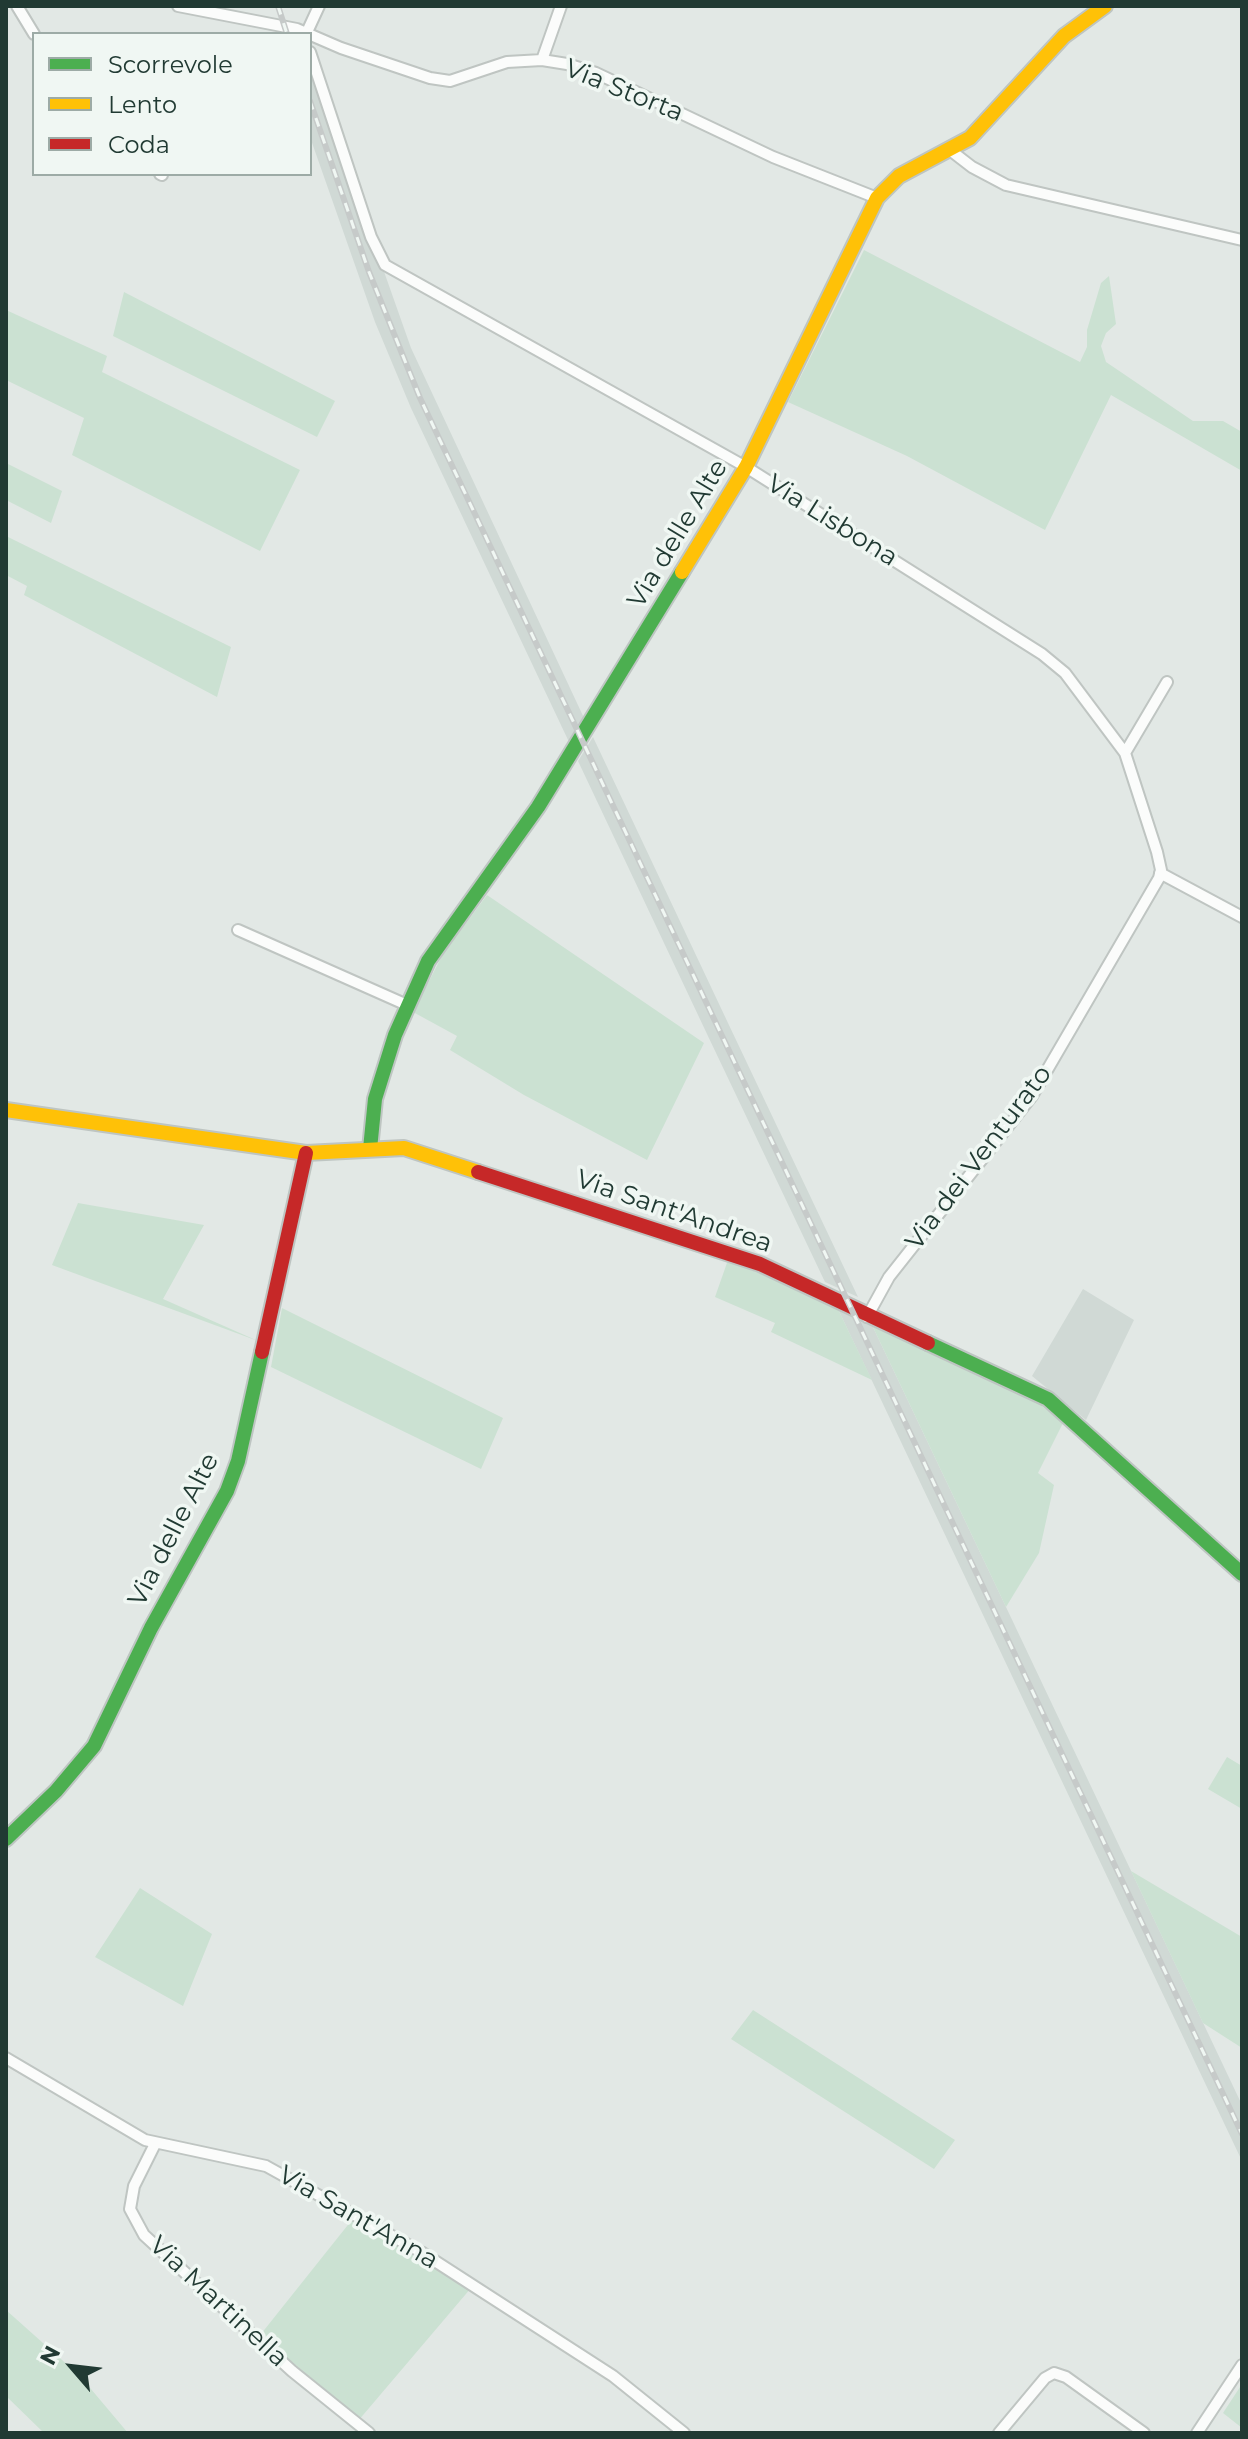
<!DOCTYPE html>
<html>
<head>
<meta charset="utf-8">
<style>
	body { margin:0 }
	#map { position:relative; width:1248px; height:2439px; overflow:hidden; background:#e2e8e5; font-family:Montserrat,sans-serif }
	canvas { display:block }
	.frame { position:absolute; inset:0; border:8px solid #213a33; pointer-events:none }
	.legend { position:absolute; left:32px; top:32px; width:280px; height:144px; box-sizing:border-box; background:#f0f7f3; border:2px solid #9daba6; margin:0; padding:10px 14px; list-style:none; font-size:24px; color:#213a33 }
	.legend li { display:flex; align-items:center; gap:16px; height:40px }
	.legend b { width:40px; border:2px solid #9daba6 }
	.north { position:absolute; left:32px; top:2327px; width:80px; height:80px; -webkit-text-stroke:6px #f0f7f3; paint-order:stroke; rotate:298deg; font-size:22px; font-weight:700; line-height:32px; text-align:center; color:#213a33 }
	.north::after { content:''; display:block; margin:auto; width:28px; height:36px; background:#213a33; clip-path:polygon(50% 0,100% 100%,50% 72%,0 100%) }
</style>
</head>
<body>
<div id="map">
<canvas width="1248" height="2439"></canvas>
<div class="frame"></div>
<ul class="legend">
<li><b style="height:10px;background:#4caf50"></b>Scorrevole</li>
<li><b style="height:10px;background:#ffc107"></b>Lento</li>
<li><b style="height:10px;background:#c62828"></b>Coda</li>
</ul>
<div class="north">N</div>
</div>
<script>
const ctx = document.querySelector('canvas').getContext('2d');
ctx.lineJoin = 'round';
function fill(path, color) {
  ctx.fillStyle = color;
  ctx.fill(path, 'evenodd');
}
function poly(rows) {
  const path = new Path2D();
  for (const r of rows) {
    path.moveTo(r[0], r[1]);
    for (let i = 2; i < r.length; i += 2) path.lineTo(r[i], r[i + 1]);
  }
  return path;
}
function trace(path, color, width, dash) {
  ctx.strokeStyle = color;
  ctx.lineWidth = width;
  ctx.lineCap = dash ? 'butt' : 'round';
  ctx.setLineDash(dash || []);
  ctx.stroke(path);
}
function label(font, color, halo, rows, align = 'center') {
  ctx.font = font + ' Montserrat,sans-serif';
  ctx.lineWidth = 7;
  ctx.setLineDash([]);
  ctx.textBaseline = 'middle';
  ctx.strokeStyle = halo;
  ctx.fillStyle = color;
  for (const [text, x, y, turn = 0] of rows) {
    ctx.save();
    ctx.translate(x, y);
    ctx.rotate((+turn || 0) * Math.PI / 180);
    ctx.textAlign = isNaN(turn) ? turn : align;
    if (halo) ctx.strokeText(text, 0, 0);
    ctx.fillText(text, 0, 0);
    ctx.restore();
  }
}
fill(poly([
	[310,62,411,348,584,718,569,742,411,408,375,322,310,137],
	[593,737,728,1023,858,1297,825,1282,707,1034,578,761],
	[1083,1289,1134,1320,1086,1420,1032,1376],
	[837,1307,871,1323,1006,1607,1242,2105,1242,2161]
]), '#d0d9d5');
fill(poly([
	[864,250,1080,362,1087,347,1087,330,1101,283,1109,276,1116,324,1106,333,1101,346,1106,362,1193,421,1223,421,1242,432,1242,471,1111,395,1045,530,907,456,788,402],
	[124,292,335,401,317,437,113,336],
	[6,310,107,356,102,372,300,470,260,551,72,455,84,418,6,380],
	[6,463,62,491,51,523,6,500],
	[6,536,231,647,217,697,24,595,27,586,6,575],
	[487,895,704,1043,647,1160,524,1095,450,1050,457,1036,413,1012,443,954],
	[78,1203,204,1225,163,1299,258,1341,52,1265],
	[728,1260,837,1307,872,1380,771,1332,775,1323,715,1297],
	[282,1308,503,1418,481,1469,271,1367],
	[871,1323,1022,1390,1063,1423,1038,1473,1054,1485,1039,1553,1006,1607],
	[1227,1757,1242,1766,1242,1809,1208,1789],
	[1131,1871,1242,1937,1242,2048,1203,2023],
	[140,1888,212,1934,183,2006,95,1957],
	[753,2010,955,2140,934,2169,731,2039],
	[359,2211,471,2288,358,2421,261,2334],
	[6,2310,80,2376,128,2433,44,2433,6,2396],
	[1242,2384,1242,2428,1223,2413]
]), '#cbe1d2');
const street = poly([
	[17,6,34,34],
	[178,6,297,29,341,48,430,78,450,81,507,62,542,60,567,64,596,73,773,157,877,198],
	[307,32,319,6],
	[310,52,371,237,385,265,746,467,1042,654,1065,673,1125,753,1157,852,1161,870,1159,878,1032,1096,889,1277,867,1317],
	[542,60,561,6],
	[950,150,972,167,1006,185,1242,240],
	[160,174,162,175],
	[1125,753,1167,682],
	[1160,873,1242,917],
	[238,930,407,1005],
	[6,2058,145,2140,266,2166,421,2252,613,2376,684,2433],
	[155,2144,134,2186,130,2209,144,2235,292,2371,369,2433],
	[999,2433,1045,2378,1054,2373,1066,2377,1144,2433],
	[1197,2433,1242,2365]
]);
const fast = poly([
	[370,1149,375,1099,395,1035,428,961,538,807,682,572],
	[928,1343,1048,1399,1242,1574],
	[6,1839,56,1791,94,1746,151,1628,227,1491,238,1461,262,1352]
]);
const slow = poly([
	[682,572,746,467,877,198,899,176,970,138,1064,36,1105,6],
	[6,1110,306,1153,404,1148,478,1172]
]);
const jam = poly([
	[478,1172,760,1264,928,1343],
	[262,1352,306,1153]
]);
trace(street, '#bfc5c2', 14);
trace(fast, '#bec5c2', 18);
trace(slow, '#bec5c2', 18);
trace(jam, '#bec5c2', 18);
trace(street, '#fbfcfb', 10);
trace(fast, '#4caf50', 14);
trace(slow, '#ffc107', 14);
trace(jam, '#c62828', 14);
const rail = poly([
	[278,6,287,34],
	[310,101,369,272,420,398,1242,2134]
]);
trace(rail, '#c6cac9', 6);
trace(rail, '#f0f7f3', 3, [9]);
label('26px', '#213a33', '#f0f7f3', [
	["Via Storta",624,91,22],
	["Via Lisbona",832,521,32],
	["Via delle Alte",678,534,-59],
	["Via dei Venturato",979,1158,-53],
	["Via Sant'Andrea",674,1212,19],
	["Via delle Alte",174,1530,-63],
	["Via Sant'Anna",358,2218,30],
	["Via Martinella",218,2302,43]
]);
</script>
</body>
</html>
